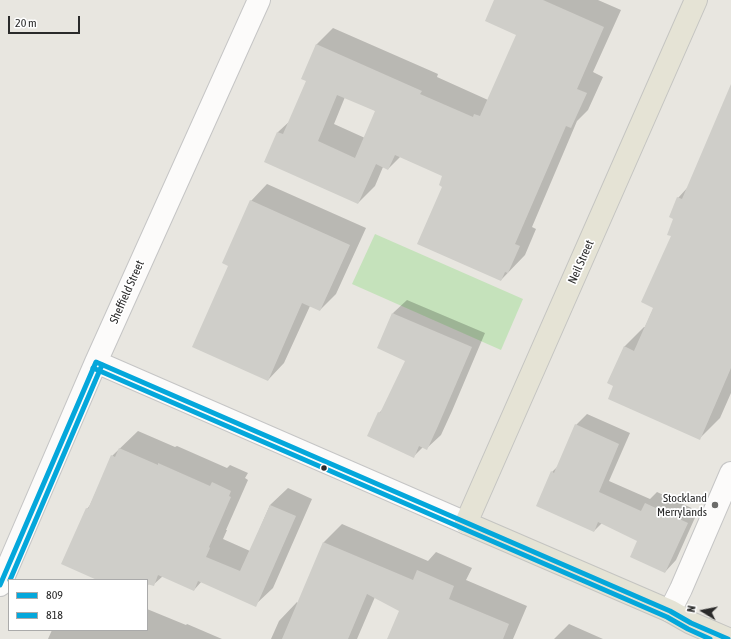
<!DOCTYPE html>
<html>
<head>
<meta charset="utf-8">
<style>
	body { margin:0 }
	#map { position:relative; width:731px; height:639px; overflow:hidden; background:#e8e6e0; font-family:"Asap Condensed",sans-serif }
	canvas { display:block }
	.legend { position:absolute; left:8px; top:579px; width:140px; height:52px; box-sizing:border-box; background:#fff; border:1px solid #aaa; margin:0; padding:5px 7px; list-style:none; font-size:12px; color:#2a2a2a }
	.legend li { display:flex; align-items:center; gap:8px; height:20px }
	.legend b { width:20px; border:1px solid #aaa }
	.north { position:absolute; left:683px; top:591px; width:40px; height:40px; -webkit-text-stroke:3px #fff; paint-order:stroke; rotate:280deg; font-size:11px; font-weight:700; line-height:16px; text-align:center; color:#2a2a2a }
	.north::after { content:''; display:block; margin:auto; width:14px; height:18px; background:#2a2a2a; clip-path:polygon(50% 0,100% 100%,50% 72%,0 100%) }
	.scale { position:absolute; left:8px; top:16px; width:72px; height:18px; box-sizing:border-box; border:2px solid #2a2a2a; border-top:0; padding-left:5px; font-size:12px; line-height:14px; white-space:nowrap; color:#2a2a2a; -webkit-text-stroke:3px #fff; paint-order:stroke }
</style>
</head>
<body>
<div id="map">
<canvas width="731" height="639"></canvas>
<ul class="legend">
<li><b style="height:5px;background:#04a7db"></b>809</li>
<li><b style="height:5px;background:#04a7db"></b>818</li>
</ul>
<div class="north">N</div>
<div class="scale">20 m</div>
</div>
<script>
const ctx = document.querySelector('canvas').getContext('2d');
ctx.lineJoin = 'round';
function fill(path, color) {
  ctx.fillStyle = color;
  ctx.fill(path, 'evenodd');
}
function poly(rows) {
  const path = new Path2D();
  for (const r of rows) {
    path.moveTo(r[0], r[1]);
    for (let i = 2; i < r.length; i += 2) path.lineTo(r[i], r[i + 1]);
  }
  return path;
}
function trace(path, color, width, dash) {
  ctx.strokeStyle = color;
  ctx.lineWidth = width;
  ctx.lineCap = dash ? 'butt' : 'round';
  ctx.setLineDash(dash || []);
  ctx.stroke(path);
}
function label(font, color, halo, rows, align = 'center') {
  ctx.font = font + ' "Asap Condensed",sans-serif';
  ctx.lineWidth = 3.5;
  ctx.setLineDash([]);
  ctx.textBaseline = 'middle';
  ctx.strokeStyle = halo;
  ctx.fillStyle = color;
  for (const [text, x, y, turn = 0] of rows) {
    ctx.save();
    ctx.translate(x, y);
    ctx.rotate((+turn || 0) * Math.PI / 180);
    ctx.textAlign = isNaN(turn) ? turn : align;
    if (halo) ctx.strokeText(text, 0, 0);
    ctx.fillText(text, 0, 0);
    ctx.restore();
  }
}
fill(poly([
	[375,234,523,299,501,350,352,284]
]), '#c5e2bb');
fill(poly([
	[496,0,598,0,621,10,593,72,603,77,588,110,577,121,532,227,536,229,525,255,501,280,443,186,444,176,401,156,388,169,383,167,375,186,358,203,266,162,278,132,291,120,307,81,316,45,333,28,438,74,437,77,488,100,518,34],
	[345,97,376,111,365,138,334,124],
	[731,94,731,393,720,418,700,438,615,385,624,347,644,327,645,327,654,307,672,236,678,198,688,187],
	[267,184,366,228,336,294,320,310,310,306,284,363,268,380,229,266,251,201],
	[407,300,485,333,452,411,441,435,427,448,423,447,414,456,379,413,384,408,407,360,393,313],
	[587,414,630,433,609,481,650,499,657,492,698,511,676,560,665,572,639,540,602,523,594,531,552,472,558,466,576,425],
	[138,431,175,447,177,446,227,468,230,465,248,473,245,478,248,480,226,530,227,530,223,539,250,551,270,505,288,488,312,499,273,588,255,605,202,581,194,590,163,576,153,585,149,583,147,588,147,580,99,580,87,509,90,505,112,456],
	[342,524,428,561,436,552,472,568,466,580,527,606,513,639,388,639,401,610,375,597,357,639,271,639,279,621,297,602,298,603,324,542],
	[147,609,186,625,187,624,222,639,48,639,52,630,147,630],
	[569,624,603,639,554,639]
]), '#0003');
fill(poly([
	[494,0,543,0,604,27,577,89,587,93,571,128,566,126,515,244,520,246,508,273,505,272,501,281,417,244,442,187,439,185,442,176,395,155,388,170,376,164,358,204,264,162,277,132,283,134,306,81,301,79,316,44,422,91,420,94,473,117,474,114,480,116,516,35,485,21],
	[337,95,375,111,355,158,318,141],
	[731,84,731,368,700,440,608,399,613,386,607,383,624,346,634,351,653,308,641,302,671,236,667,235,673,219,669,217,677,197,682,199],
	[250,200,350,245,320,311,302,303,268,381,192,347,228,266,222,263],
	[392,313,472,347,438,426,427,450,419,446,414,458,367,436,378,412,380,413,405,361,377,348],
	[575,424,619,444,599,492,641,511,645,503,688,523,665,573,630,557,637,541,598,522,594,532,536,506,551,471,554,473],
	[119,448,158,465,158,463,210,486,212,482,231,491,229,496,231,497,209,547,210,548,206,557,240,571,270,505,296,516,256,607,198,581,194,591,158,575,154,586,147,584,147,580,97,580,61,564,86,508,88,509,111,455,115,457],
	[323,542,413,580,417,570,454,586,449,599,509,624,503,639,387,639,399,611,367,594,348,639,282,639]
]), '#cfcec9');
const minor = poly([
	[96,362,466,523],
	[0,585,96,362,259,0],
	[670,611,681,589,731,473]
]);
const major = poly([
	[696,0,466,523,670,611,691,623,728,639]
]);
trace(minor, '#c5c5c5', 24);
trace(major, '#c4c4c1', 24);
trace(minor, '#fcfbfa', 22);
trace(major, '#e5e3d5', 22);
trace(poly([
	[96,362,670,611,691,623,728,639],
	[0,585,96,362]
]), '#04a7db', 5);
trace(poly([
	[93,368,667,617,688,629,710,639],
	[10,580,102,365]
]), '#04a7db', 5);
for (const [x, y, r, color] of [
	[324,468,3.5,"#2a2a2a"],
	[715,505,4,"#6c6c6a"]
]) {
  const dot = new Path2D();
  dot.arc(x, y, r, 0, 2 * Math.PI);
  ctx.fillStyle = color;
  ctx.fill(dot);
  trace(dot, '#fff', 1.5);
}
label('12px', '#2a2a2a', '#fff', [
	["Neil Street",581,262,-66],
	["Sheffield Street",127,292,-66]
]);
label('12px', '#2a2a2a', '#fff', [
	["Stockland",707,498],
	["Merrylands",707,512]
], 'right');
</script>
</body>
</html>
